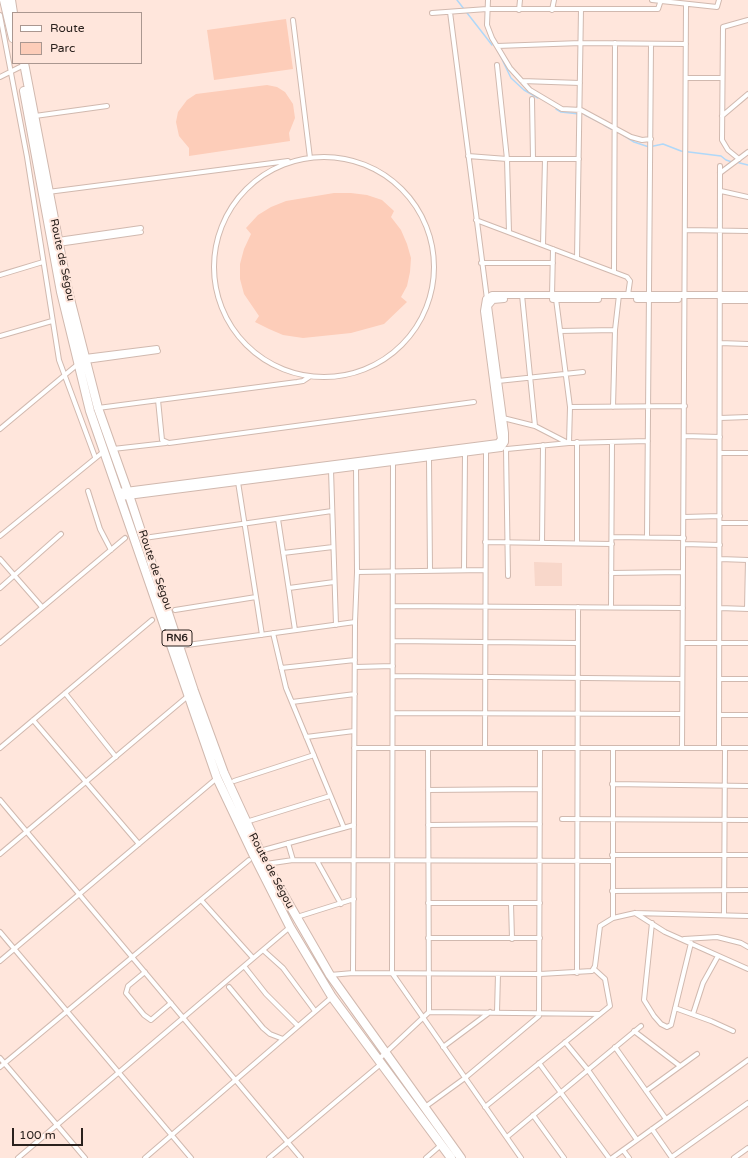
<!DOCTYPE html>
<html>
<head>
<meta charset="utf-8">
<style>
	body { margin:0 }
	#map { position:relative; width:748px; height:1158px; overflow:hidden; background:#ffe6dc; font-family:"Varela Round",sans-serif }
	canvas { display:block }
	.legend { position:absolute; left:12px; top:12px; width:130px; height:52px; box-sizing:border-box; background:#ffe6dc; border:1px solid #aa9790; margin:0; padding:5px 7px; list-style:none; font-size:12px; color:#2a211d }
	.legend li { display:flex; align-items:center; gap:8px; height:20px }
	.legend b { width:20px; border:1px solid #aa9790 }
	.scale { position:absolute; left:12px; top:1128px; width:71px; height:18px; box-sizing:border-box; border:2px solid #2a211d; border-top:0; padding-left:5px; font-size:12px; line-height:14px; white-space:nowrap; color:#2a211d; -webkit-text-stroke:3px #ffe6dc; paint-order:stroke }
</style>
</head>
<body>
<div id="map">
<canvas width="748" height="1158"></canvas>
<ul class="legend">
<li><b style="height:5px;background:#fff"></b>Route</li>
<li><b style="height:11px;background:#fdcdb9"></b>Parc</li>
</ul>
<div class="scale">100 m</div>
</div>
<script>
const ctx = document.querySelector('canvas').getContext('2d');
ctx.lineJoin = 'round';
function fill(path, color) {
  ctx.fillStyle = color;
  ctx.fill(path, 'evenodd');
}
function poly(rows) {
  const path = new Path2D();
  for (const r of rows) {
    if (r.length === 3) {
      path.moveTo(r[0] + r[2], r[1]);
      path.arc(r[0], r[1], r[2], 0, 2 * Math.PI);
      continue;
    }
    path.moveTo(r[0], r[1]);
    for (let i = 2; i < r.length; i += 2) path.lineTo(r[i], r[i + 1]);
  }
  return path;
}
function trace(path, color, width, dash) {
  ctx.strokeStyle = color;
  ctx.lineWidth = width;
  ctx.lineCap = dash ? 'butt' : 'round';
  ctx.setLineDash(dash || []);
  ctx.stroke(path);
}
function label(font, color, halo, rows, align = 'center') {
  ctx.font = font + ' "Varela Round",sans-serif';
  ctx.lineWidth = 4;
  ctx.setLineDash([]);
  ctx.textBaseline = 'middle';
  ctx.strokeStyle = halo;
  ctx.fillStyle = color;
  for (const [text, x, y, turn = 0] of rows) {
    ctx.save();
    ctx.translate(x, y);
    ctx.rotate((+turn || 0) * Math.PI / 180);
    ctx.textAlign = isNaN(turn) ? turn : align;
    if (halo) ctx.strokeText(text, 0, 0);
    ctx.fillText(text, 0, 0);
    ctx.restore();
  }
}
fill(poly([
	[534,562,562,563,562,586,535,586]
]), '#f8d7ca');
fill(poly([
	[286,19,293,69,214,80,207,30],
	[267,85,277,87,285,92,293,104,295,118,289,133,290,141,189,156,189,148,179,136,176,122,178,112,187,100,196,94],
	[334,193,351,193,367,195,382,200,394,211,391,217,401,230,407,244,411,258,410,272,407,286,401,297,407,302,384,324,351,333,303,338,283,335,269,329,255,322,259,316,244,294,240,279,240,264,244,249,251,234,246,228,258,215,271,207,286,201]
]), '#fdcdb9');
trace(poly([
	[457,0,492,45],
	[498,51,511,78,524,90,538,98],
	[556,109,561,112,579,114],
	[585,115,601,123],
	[604,125,611,129],
	[623,135,634,142,649,147,663,144,681,151,721,156,726,160,732,162],
	[736,162,748,165]
]), '#afd8f9', 1.5);
const street = poly([
	[488,0,487,25,492,38,510,68,530,90,562,109,581,110,631,137,642,140,651,139],
	[652,0,717,7,719,0],
	[519,10,520,0],
	[552,10,554,0],
	[450,12,487,299],
	[432,13,487,9,658,9,661,0],
	[0,15,27,157,59,360,95,457],
	[293,20,310,158],
	[581,43,686,44],
	[497,46,581,43],
	[497,65,507,159,509,232],
	[0,77,20,67],
	[686,78,722,78],
	[522,81,580,83],
	[532,99,533,159],
	[35,116,107,106],
	[722,116,748,94],
	[468,156,507,159,579,159],
	[324,267,110],
	[739,159,728,150,722,140,723,27,748,20],
	[720,173,748,152],
	[721,191,748,197],
	[48,192,288,161],
	[476,220,627,277,630,281,628,295],
	[686,230,748,231],
	[58,240,141,228],
	[58,244,141,232],
	[543,245,545,159],
	[577,258,581,9],
	[481,263,553,263],
	[614,272,615,43],
	[0,275,43,262],
	[522,295,535,426],
	[552,296,553,249],
	[556,299,570,407,569,443],
	[560,331,615,330],
	[0,336,52,321],
	[720,343,748,344],
	[85,357,157,348],
	[86,361,158,351],
	[498,381,583,372],
	[158,400,162,440,169,443,474,402],
	[570,407,685,406],
	[613,407,615,330,619,295],
	[98,408,297,382,303,381,309,377],
	[503,418,535,426,568,443],
	[720,418,748,417],
	[0,429,78,364],
	[684,436,720,437],
	[577,442,577,543],
	[113,449,166,443],
	[506,449,508,576],
	[507,449,569,443,648,441],
	[720,453,748,453],
	[429,459,430,570],
	[393,463,392,973,521,1158],
	[331,470,336,625],
	[238,482,262,635],
	[88,491,100,529,111,550],
	[684,517,720,516],
	[278,519,295,630],
	[720,523,748,523],
	[0,536,103,452],
	[647,536,651,44],
	[612,537,684,538],
	[144,538,332,511],
	[485,542,612,544],
	[542,543,543,445],
	[684,544,720,545],
	[283,553,333,547],
	[0,559,42,607],
	[720,559,748,560],
	[464,570,465,454],
	[357,572,485,570],
	[611,573,683,572],
	[0,588,61,534],
	[289,588,334,582],
	[393,606,683,608],
	[611,607,612,442],
	[720,608,748,609],
	[747,609,748,560],
	[175,610,256,597],
	[273,633,286,688,344,828],
	[393,641,577,643],
	[0,643,125,538],
	[683,643,748,643],
	[180,646,355,622],
	[355,667,393,666],
	[281,668,355,660],
	[393,676,682,679],
	[719,679,748,679],
	[65,693,116,757],
	[292,702,355,694],
	[393,713,682,714],
	[719,715,748,715],
	[33,720,139,844],
	[306,737,354,731],
	[0,748,152,620],
	[354,748,748,748],
	[428,748,429,1012],
	[485,748,486,451],
	[613,748,613,918],
	[682,748,686,4],
	[719,748,720,166],
	[234,781,314,755],
	[612,784,748,786],
	[428,790,540,789],
	[0,800,301,1158],
	[562,819,748,820],
	[246,822,330,796],
	[428,825,540,824],
	[288,843,293,860,612,861],
	[260,851,354,825],
	[0,854,188,696],
	[612,855,748,855],
	[317,861,341,904],
	[266,864,293,860],
	[612,891,748,890],
	[201,900,253,958],
	[428,903,540,903],
	[511,904,512,939],
	[635,913,665,932,748,969],
	[724,915,725,748],
	[297,917,354,899],
	[652,923,644,1000,654,1016,661,1024,667,1027,671,1025,691,943],
	[0,932,191,1158],
	[428,938,540,938],
	[684,939,717,937,741,943,748,947],
	[263,950,283,968,315,1011],
	[0,961,217,778],
	[244,966,266,994,298,1026],
	[145,972,128,986,126,993,144,1015,151,1020,171,1003],
	[353,973,355,622,357,572,356,468],
	[577,973,578,607],
	[330,975,353,973,540,974,592,971,595,966,600,926,613,918,635,913,748,916],
	[229,987,263,1028,270,1034,283,1039],
	[675,1008,711,1021,733,1031],
	[497,1012,498,974],
	[693,1014,703,983,718,956],
	[634,1031,680,1066],
	[565,1042,588,1070,637,1140],
	[443,1047,490,1012],
	[615,1047,666,1119],
	[0,1058,85,1158],
	[379,1059,429,1012,600,1014],
	[539,1063,609,1158],
	[0,1067,249,860],
	[646,1091,697,1054],
	[425,1107,465,1078,539,1016,540,748],
	[485,1107,610,1006,605,979,594,969],
	[533,1115,564,1158],
	[652,1129,672,1158],
	[507,1137,641,1026],
	[623,1150,629,1158],
	[672,1157,748,1103],
	[18,1158,290,927],
	[145,1158,332,997],
	[269,1158,382,1063],
	[426,1158,441,1145],
	[612,1158,748,1060],
	[734,1158,748,1148]
]);
const secondary = poly([
	[553,299,598,299],
	[637,299,678,299],
	[721,300,748,300],
	[118,492,498,443,501,439,500,433,484,311,486,299,492,295,748,295],
	[120,497,501,448,505,442,505,433,488,306,493,300,504,299]
]);
const highway = poly([
	[4,0,13,38],
	[11,0,13,13],
	[24,63,68,291,98,408,129,495,194,691,224,773,266,864,330,975,461,1158],
	[24,91,61,292,90,411,217,778,254,856,290,927,332,997,451,1158]
]);
trace(street, '#d1b9af', 6);
trace(secondary, '#d1b9af', 8);
trace(highway, '#d1b9af', 10);
trace(street, '#fff', 4);
trace(secondary, '#fff', 6);
trace(highway, '#fff', 8);
for (const [x, y, w] of [
	[177,638,30]
]) {
  const box = new Path2D();
  box.roundRect(x - w / 2, y - 8, w, 16, 3);
  ctx.fillStyle = '#ffe6dc';
  ctx.fill(box);
  trace(box, '#2a211d', 1);
}
label('bold 10px', '#2a211d', null, [
	["RN6",177,638]
]);
label('11px', '#2a211d', '#ffe6dc', [
	["Route de Ségou",62,260,78],
	["Route de Ségou",155,570,71],
	["Route de Ségou",271,871,62]
]);
</script>
</body>
</html>
